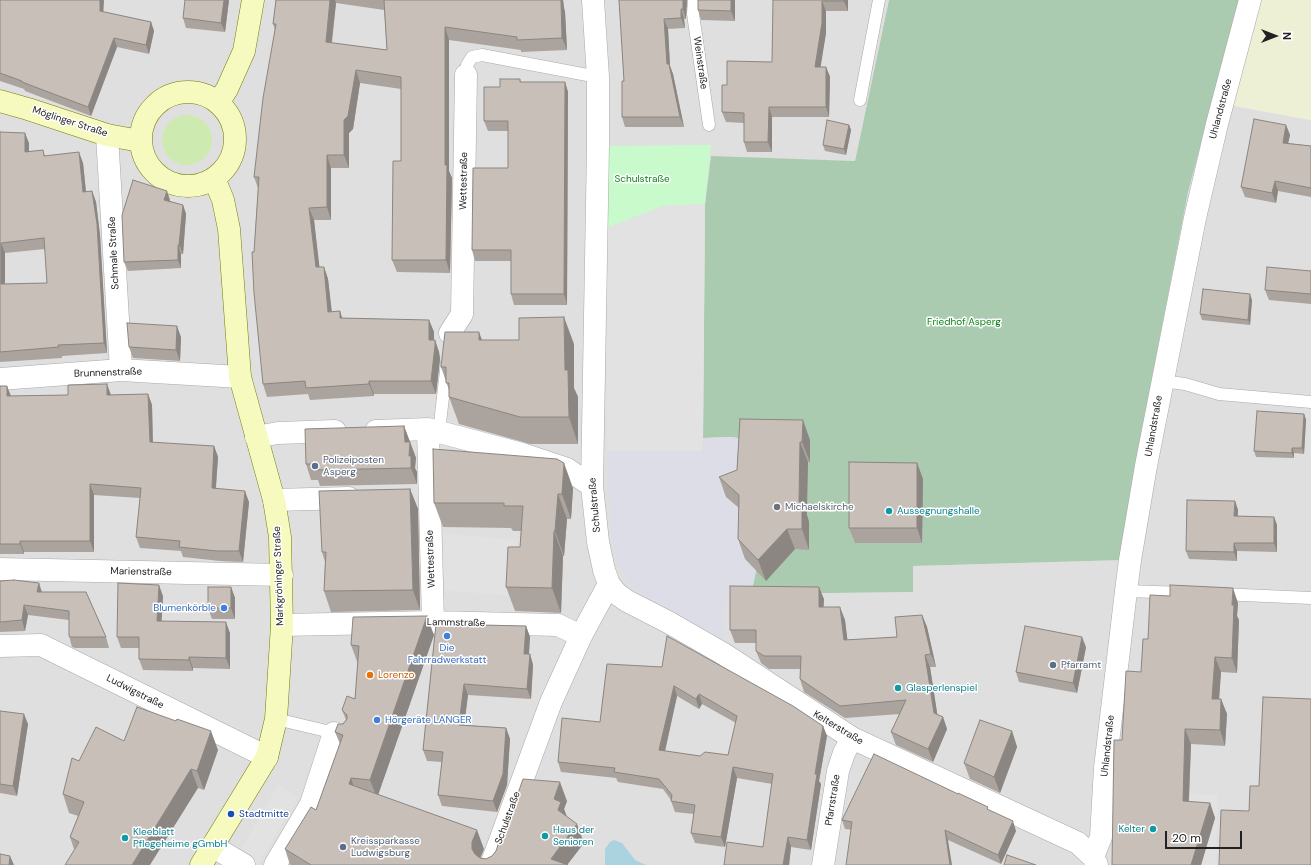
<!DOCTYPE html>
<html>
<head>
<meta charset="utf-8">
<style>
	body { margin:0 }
	#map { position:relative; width:1311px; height:865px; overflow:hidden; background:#f2efe9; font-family:"DM Sans",sans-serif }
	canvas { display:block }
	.north { position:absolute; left:1255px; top:16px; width:40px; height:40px; -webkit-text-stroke:3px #fff; paint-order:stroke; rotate:90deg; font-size:11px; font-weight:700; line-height:16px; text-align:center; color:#222 }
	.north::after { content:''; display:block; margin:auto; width:14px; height:18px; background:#222; clip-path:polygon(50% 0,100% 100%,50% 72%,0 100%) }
	.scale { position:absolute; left:1165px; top:831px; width:77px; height:18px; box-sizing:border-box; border:2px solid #222; border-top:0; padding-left:5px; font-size:12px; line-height:14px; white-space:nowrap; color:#222; -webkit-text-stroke:3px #fff; paint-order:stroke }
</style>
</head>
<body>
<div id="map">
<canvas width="1311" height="865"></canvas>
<div class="north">N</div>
<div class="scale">20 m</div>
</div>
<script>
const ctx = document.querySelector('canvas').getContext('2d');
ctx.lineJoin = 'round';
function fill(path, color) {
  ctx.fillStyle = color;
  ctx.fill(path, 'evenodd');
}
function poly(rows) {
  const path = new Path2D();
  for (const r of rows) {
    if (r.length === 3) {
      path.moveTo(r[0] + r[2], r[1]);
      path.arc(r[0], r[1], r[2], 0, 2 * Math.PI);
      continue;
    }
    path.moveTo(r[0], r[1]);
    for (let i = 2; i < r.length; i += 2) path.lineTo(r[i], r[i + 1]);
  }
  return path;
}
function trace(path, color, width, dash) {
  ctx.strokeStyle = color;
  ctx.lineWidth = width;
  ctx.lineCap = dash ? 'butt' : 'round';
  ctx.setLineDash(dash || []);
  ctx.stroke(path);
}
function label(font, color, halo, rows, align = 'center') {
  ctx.font = font + ' "DM Sans",sans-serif';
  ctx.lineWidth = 3;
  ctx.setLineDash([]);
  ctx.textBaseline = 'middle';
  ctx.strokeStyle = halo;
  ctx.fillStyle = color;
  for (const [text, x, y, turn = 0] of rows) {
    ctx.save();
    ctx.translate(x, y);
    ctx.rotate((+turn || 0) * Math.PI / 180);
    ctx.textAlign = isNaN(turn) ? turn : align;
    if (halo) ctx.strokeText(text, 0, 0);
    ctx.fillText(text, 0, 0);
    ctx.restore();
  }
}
fill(poly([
	[0,0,889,0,855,161,711,157,705,204,703,437,729,437,745,559,756,571,751,594,913,592,913,566,1124,560,1141,435,1160,336,1188,192,1213,100,1229,105,1311,120,1311,865,0,865]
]), '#e0dfdf');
fill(poly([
	[1256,0,1311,0,1311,120,1229,105]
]), '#eef0d5');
fill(poly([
	[187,140,25]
]), '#cdebb0');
fill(poly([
	[889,0,1240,0,1188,192,1141,435,1124,560,913,566,913,592,751,594,756,571,775,571,807,522,808,462,810,462,747,439,729,437,703,438,705,204,711,156,855,161]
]), '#aacbaf');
fill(poly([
	[711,145,705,204,663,206,606,228,607,146]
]), '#c8facc');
fill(poly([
	[705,204,703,438,702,451,607,451,606,228,663,206],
	[439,533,517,540,514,596,440,590],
	[278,785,298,797,258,865,232,865],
	[1189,794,1218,795,1216,865,1187,865]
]), '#e2e2e2');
fill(poly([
	[729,437,747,439,739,508,745,559,756,571,751,594,725,595,722,644,646,600,631,587,620,569,615,555,612,537,607,451,702,451,703,438]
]), '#dddde8');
fill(poly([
	[614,840,622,843,635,860,646,865,605,865,605,849,610,842]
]), '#aad3df');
const lane = poly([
	[694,0,693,14,709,125],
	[466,75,467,65,472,57,482,55,598,77],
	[860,100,879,0],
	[1162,381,1185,384,1219,394,1311,402],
	[439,432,447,362],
	[1126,591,1185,593],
	[1220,594,1311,598],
	[276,719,339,734]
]);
const street = poly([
	[593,0,598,77,598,146,592,486,598,542,604,570,609,584,617,594,627,601,668,622,722,653,852,738,1078,843,1093,857,1097,865],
	[107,135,121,370],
	[450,333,462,314,466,75],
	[0,379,121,370,240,377],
	[428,429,433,622],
	[376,431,428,429,522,454,567,469,592,486],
	[256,437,278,433,335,431],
	[274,500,349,498],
	[0,569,282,575],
	[282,625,433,622,558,625,581,636],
	[0,646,41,645,267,757],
	[212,846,244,865],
	[1093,857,1101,837,1105,768,1126,591,1130,560,1146,466,1195,218,1217,124,1250,0],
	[275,865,311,804,334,733],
	[491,865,551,702,581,636,609,584],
	[823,865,838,771,844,753,852,738]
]);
const secondary = poly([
	[188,139,47],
	[0,101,28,109,107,135,140,141],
	[218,103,227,89,244,51,253,0],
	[201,865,267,757,276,719,282,625,280,537,274,500,240,377,229,229,223,200,214,178]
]);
trace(lane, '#a9a9a9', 13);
trace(street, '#a9a9a9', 23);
trace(secondary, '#707d05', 23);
trace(lane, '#fff', 12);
trace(street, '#fff', 22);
trace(secondary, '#f7fabf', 22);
fill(poly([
	[0,0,103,12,151,22,154,31,149,54,117,47,91,116,25,91,24,89,0,81],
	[229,0,225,32,186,28,183,18],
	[276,0,563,0,564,8,565,12,567,50,521,52,521,50,449,40,449,171,452,178,450,273,397,272,392,260,401,161,401,89,360,83,353,129,349,133,349,168,331,168,331,220,314,220,319,267,324,267,328,279,332,312,340,311,342,318,429,320,434,332,434,340,435,340,439,352,440,359,436,394,374,394,374,396,310,400,308,394,267,397,263,384,254,252,258,188,254,177,275,30,273,24],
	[336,3,384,10,387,50,332,43],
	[619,0,687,0,686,19,684,19,685,28,668,29,670,66,673,74,684,127,625,127,622,117,624,81],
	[735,0,735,21,701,20,698,10],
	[773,0,848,0,848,11,826,11,826,33,820,67,826,67,830,77,829,117,772,117,772,152,747,152,744,142,744,123,726,122,722,112,727,85,772,62],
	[520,79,521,82,565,82,568,92,567,305,514,305,511,294,511,261,475,261,472,250,508,168,508,131,488,131,484,121,500,87],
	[849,125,851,130,846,155,825,151,823,145],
	[1286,125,1290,135,1288,143,1311,146,1311,197,1278,191,1276,203,1245,197,1241,187],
	[0,132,29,143,29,152,43,150,45,156,83,163,86,192,92,191,96,202,100,235,107,353,62,356,62,358,0,362],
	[45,249,47,283,5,284,5,253],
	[170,200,170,201,183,205,186,214,183,254,181,254,181,268,128,271,124,262],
	[1311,271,1311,304,1269,300,1265,290],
	[1252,300,1250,325,1202,320,1200,314],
	[181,337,180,361,133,358,129,347],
	[482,340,574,344,574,388,578,397,578,444,530,444,459,424,449,397,449,390,441,367],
	[0,386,11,396,111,395,148,394,152,405,153,443,214,446,218,457,216,488,249,502,243,562,220,561,183,557,181,551,140,548,136,537,140,498,94,495,94,552,24,552,24,554,0,554],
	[1304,414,1306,420,1304,454,1294,453,1294,458,1256,457,1254,451],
	[740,419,810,440,810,462,808,462,807,515,809,522,809,550,795,549,766,581,745,559,738,539,739,508,726,497,719,477,737,470],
	[404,426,416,458,415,468,417,472,417,484,320,486,318,480,311,480,306,464],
	[917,463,923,479,922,543,855,543,849,528],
	[573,488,571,519,567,519,564,556,563,556,561,613,515,611,506,587,520,547,521,531,513,531,511,528,443,527,434,503],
	[410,489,418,509,420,610,331,612,324,591,325,562,322,552],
	[1235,501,1238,510,1238,516,1274,517,1277,525,1277,552,1237,551,1237,561,1189,559,1186,551],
	[0,581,39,583,42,592,86,592,106,637,109,648,75,648,72,647,69,636,69,620,28,615,25,631,0,632],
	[231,587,235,598,235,619,212,619,208,608],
	[163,596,161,621,230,633,230,669,193,668,193,671,143,670,139,659,139,648,121,648,117,637],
	[1170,596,1238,603,1237,616,1239,620,1237,673,1221,672,1219,699,1221,699,1227,714,1225,746,1191,744,1189,802,1210,803,1215,818,1201,865,1112,865,1122,740,1141,672,1148,639],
	[824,599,823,607,845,620,847,640,897,637,922,615,927,627,936,667,930,667,937,714,943,717,947,729,933,762,896,745,891,732,900,714,845,718,804,692,800,679,800,669,769,669,761,663,756,651,756,643,735,643,730,630],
	[436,624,526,626,530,637,529,654,530,654,533,665,531,699,468,695,464,725,506,728,510,739,507,785,497,812,442,806,438,795,442,762,427,761,423,750],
	[434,635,378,795,484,849,480,858,486,859,492,856,496,851,502,839,567,801,564,809,567,817,584,843,567,865,568,865,290,865,285,849,316,810,340,744,335,732,346,720,342,710,355,699,358,664,351,645],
	[1086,647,1077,693,1019,682,1016,672],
	[607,664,823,726,827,736,819,781,821,784,811,850,791,847,789,865,724,865,763,847,772,784,737,778,725,847,695,843,691,833,694,814,675,812,671,801,671,800,663,789,618,782,616,778,561,772,558,762,600,722],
	[677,696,699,709,702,704,736,723,728,755,700,756,665,751],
	[0,711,28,724,17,796,0,793],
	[1012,731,1017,747,1000,793,970,779,964,763],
	[124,741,218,750,204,790,198,788,74,849,70,837,78,816,69,813,63,794,79,761],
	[989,810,1016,831,1001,864,948,840,845,829,842,820]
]), '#aba49e');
fill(poly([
	[100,0,104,0,103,20,100,11],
	[224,0,229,0,225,32,221,23],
	[330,0,335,0,336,3,330,54,326,42],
	[560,0,563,0,564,8,565,12,567,50,562,38],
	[683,0,687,0,686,19,683,9],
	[731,0,735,0,735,21,731,11],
	[844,0,848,0,848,11,844,1],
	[822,1,826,11,826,33,819,77,815,67],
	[681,9,684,19,685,28,681,18],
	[664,19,668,29,670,66,673,74,684,127,680,117,667,64],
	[151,22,154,31,149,54,146,45],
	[445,27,449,40,449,171,452,178,450,273,446,260,445,165],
	[114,38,117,47,91,116,88,107],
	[826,67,830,77,829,117,826,107],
	[356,70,360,83,353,129,349,133,349,168,344,155,344,120],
	[565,82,568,92,567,305,564,294],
	[769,107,772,117,772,152,768,142],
	[849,125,851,130,846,155,844,149],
	[1286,125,1290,135,1286,153,1283,143],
	[25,133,29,143,29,162,25,152],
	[79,152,83,163,87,202,83,192],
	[327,155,331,168,331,220,327,207],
	[1275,181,1278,191,1276,203,1272,193],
	[92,191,96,202,100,235,107,353,104,343],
	[167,191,170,200,168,208,164,200],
	[183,205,186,214,183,254,179,245],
	[309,208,314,220,321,280,316,267],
	[1,243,5,253,5,295,1,284],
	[178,245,181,254,181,268,178,260],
	[324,267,328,279,333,325,328,312],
	[1250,294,1252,300,1250,325,1248,320],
	[340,311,344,324,340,318],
	[564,317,574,344,574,388,578,397,578,444,569,417,565,370],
	[429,320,434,332,434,352,429,340],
	[177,326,181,337,180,361,176,350],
	[479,332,489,359,479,340],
	[435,340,439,352,440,359,436,394,431,381],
	[369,381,374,394,374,396,369,384],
	[107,384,111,395,111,406,107,395],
	[7,386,11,396,7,396],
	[148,394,152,405,153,453,150,442],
	[1304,414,1306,420,1304,454,1302,448],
	[803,420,810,440,810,462,802,442],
	[404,426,416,458,415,468,417,472,417,484,411,468,405,442],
	[800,442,808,462,807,515,809,522,809,550,802,529,799,502],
	[214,446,218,457,215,498,212,488],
	[1292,448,1294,453,1294,458,1292,453],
	[564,463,573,488,571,519,562,494],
	[917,463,923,479,922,543,917,528],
	[90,484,94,495,94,552,90,541],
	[410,489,418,509,420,610,413,590],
	[245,491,249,502,243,562,239,551],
	[558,494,567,519,564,556,555,531],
	[1235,501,1238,510,1237,524,1234,516],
	[1274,517,1277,525,1277,552,1274,543],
	[787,529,795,549,766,581,758,560],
	[554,531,563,556,561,613,552,588],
	[20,541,24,552,24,554,20,544],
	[1234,543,1237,551,1237,561,1234,552],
	[39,583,42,594,37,592],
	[159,585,163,596,161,632,157,621],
	[231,587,235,598,235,619,231,608],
	[819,587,824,599,823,620,819,607],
	[1233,588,1238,603,1237,616,1239,620,1237,673,1232,658,1232,605],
	[24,605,28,615,25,631,22,620],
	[840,607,845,620,849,652,844,640],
	[922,615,927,627,936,667,931,654],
	[427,616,434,635,377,798,370,780],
	[226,622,230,633,230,669,226,658],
	[526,626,530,637,528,665,524,654],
	[1082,637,1086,647,1077,693,1073,683],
	[530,654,533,665,531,699,527,689],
	[925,655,930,667,939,725,943,717,947,729,933,762,928,749,934,713],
	[189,657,193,668,193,671,189,660],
	[1215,657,1221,672,1218,714,1212,699],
	[464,684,468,695,463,735,459,725],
	[674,686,677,696,663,760,659,750],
	[699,694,702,704,699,709,696,699],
	[1221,699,1227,714,1225,746,1220,730],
	[24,714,28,724,17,796,13,786],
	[823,726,827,736,819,781,821,784,811,850,807,840,815,774],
	[506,728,510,739,507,785,497,812,493,801],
	[1185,729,1191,744,1188,817,1183,801],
	[211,731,218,750,204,790,197,771],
	[1012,731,1017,747,1000,793,994,777],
	[733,767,737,778,725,847,721,837],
	[191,769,198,788,150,865,132,865],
	[351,778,357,796,349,784],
	[560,782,567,801,564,809,568,820,565,829,554,799],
	[1210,803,1215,818,1201,865,1191,865],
	[1013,821,1016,831,1001,864,998,855],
	[577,824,584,843,567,865,551,859],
	[477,830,484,849,479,861,479,865,472,849,472,842],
	[945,830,948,840,952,865,950,865],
	[788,837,791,847,789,865,783,865],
	[10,856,14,865,9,865]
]), '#8b8681');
const building = poly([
	[0,0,100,0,100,11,151,22,146,45,114,38,88,107,22,82,22,81,0,73,0,0],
	[185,0,224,0,221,23,183,18,185,0],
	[276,0,330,0,326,42,387,50,384,0,561,0,562,38,517,40,517,37,445,27,445,165,447,165,446,260,392,260,393,161,401,161,401,77,356,70,348,116,344,120,344,155,327,155,327,207,309,208,316,267,324,267,328,312,340,311,340,318,429,320,429,340,435,340,435,346,431,381,369,381,369,384,306,388,305,381,263,384,254,293,252,252,254,252,259,177,254,177,263,98,276,24,273,24,276,0],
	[619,0,683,0,683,9,681,9,681,18,664,19,667,64,669,64,680,117,622,117,622,81,624,81,619,0],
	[698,0,731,0,731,11,698,10,698,0],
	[773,0,844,0,844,1,822,1,822,23,815,67,826,67,826,107,769,107,768,142,744,142,744,113,722,112,722,85,727,85,727,61,772,62,773,0],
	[500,79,520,79,520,82,565,82,564,294,511,294,511,250,472,250,473,168,508,168,508,121,484,121,484,87,500,87,500,79],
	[1254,119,1286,125,1283,143,1311,146,1311,188,1275,181,1272,193,1241,187,1254,119],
	[827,120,849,125,844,149,823,145,827,120],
	[0,132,25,133,25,152,43,150,44,156,79,152,83,192,92,191,97,224,104,343,58,345,59,347,0,352,0,132],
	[44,238,47,283,1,284,1,243,44,238],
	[133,180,167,191,164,200,183,205,179,245,178,245,178,260,124,262,122,215,133,180],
	[1267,267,1311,271,1311,294,1265,290,1267,267],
	[1203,289,1250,294,1248,320,1200,314,1203,289],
	[564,317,565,370,568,370,569,417,520,417,449,397,449,383,446,383,446,367,441,367,445,332,479,332,479,340,519,340,519,318,564,317],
	[127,323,177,326,176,350,129,347,127,323],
	[107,384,107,395,148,394,150,442,214,446,212,488,245,491,239,551,217,551,179,547,180,541,136,537,141,488,90,484,90,541,20,541,20,544,0,544,0,386,7,386,7,396,68,395,68,385,107,384],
	[1257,411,1304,414,1302,448,1292,448,1292,453,1254,451,1257,411],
	[740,419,803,420,802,442,800,442,799,502,802,502,802,529,787,529,758,560,738,539,739,495,719,477,737,470,740,419],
	[404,426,405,442,410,442,409,456,411,456,411,468,314,470,314,464,306,464,305,429,404,426],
	[433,449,557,459,564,463,562,494,558,494,555,531,554,531,552,588,506,587,508,547,520,547,523,506,504,506,504,503,434,503,433,449],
	[849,462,917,463,917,528,849,528,849,462],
	[410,489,413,590,324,591,326,552,322,552,319,491,410,489],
	[1187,500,1235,501,1234,516,1274,517,1274,543,1234,543,1234,552,1186,551,1187,500],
	[14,580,39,583,37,592,86,592,106,637,71,637,69,636,69,611,24,605,22,620,0,622,0,581,14,580],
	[118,583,159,585,157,621,226,622,226,658,189,657,189,660,139,659,139,637,117,637,118,583],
	[1170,585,1233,588,1232,605,1234,605,1232,658,1215,657,1212,699,1221,699,1220,730,1185,729,1183,801,1210,803,1191,865,1112,865,1114,740,1122,740,1126,671,1141,672,1143,639,1148,639,1150,595,1170,596,1170,585],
	[730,586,819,587,819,607,840,607,844,640,897,637,895,617,922,615,931,654,925,655,934,713,943,717,928,749,891,732,906,700,840,706,800,679,801,656,764,656,756,651,756,630,730,630,730,586],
	[208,587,231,587,231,608,208,608,208,587],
	[427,616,370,780,351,778,349,784,477,830,472,842,472,849,475,854,480,858,486,859,492,856,496,851,500,839,502,839,523,779,560,782,554,799,561,802,558,810,577,824,551,859,568,865,311,865,285,849,311,807,316,810,343,735,335,732,338,724,343,724,347,719,347,715,342,710,347,696,355,699,359,646,351,645,353,617,427,616],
	[436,624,526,626,524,654,530,654,527,689,464,684,459,725,506,728,503,774,493,801,438,795,443,752,423,750,436,624],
	[1025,626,1082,637,1073,683,1016,672,1025,626],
	[667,636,793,706,823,726,815,774,817,774,807,840,788,837,783,865,724,865,727,842,763,847,773,774,733,767,721,837,691,833,695,805,671,801,672,795,659,779,614,772,615,768,558,762,562,718,600,722,607,664,662,667,667,636],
	[674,686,696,699,699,694,737,716,728,755,705,752,700,756,659,750,674,686],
	[1263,697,1311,699,1311,865,1219,865,1221,810,1249,811,1250,786,1259,786,1263,697],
	[137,707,176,721,177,719,211,731,197,771,191,769,132,865,65,865,79,842,70,837,84,802,63,794,72,758,79,761,96,727,124,741,137,707],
	[0,711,24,714,13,786,0,784,0,711],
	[980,720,1012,731,994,777,964,763,980,720],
	[874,754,958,794,958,793,988,807,987,809,1013,821,998,855,945,830,950,865,846,865,852,822,842,820,874,754],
	[0,854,10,856,9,865,0,865,0,854],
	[1007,855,1036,865,1004,865,1007,855]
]);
fill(building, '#c7bfb8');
trace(building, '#8b8681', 1);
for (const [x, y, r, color] of [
	[315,466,4,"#5c6f8a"],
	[777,507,4,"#6b7280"],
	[889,511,4,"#0f9aa8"],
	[224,608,4,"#3f7fe0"],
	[447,636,4,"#3f7fe0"],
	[1053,665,4,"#5c6f8a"],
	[370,675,4,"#e8710a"],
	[898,688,4,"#0f9aa8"],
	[377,720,4,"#3f7fe0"],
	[231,814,4,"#1a4fb4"],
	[1153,829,4,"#0f9aa8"],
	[545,836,4,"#0f9aa8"],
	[125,838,4,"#0f9aa8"],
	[343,847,4,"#5c6f8a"]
]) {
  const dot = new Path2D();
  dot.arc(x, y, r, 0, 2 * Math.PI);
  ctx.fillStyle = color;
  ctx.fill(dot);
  trace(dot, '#fff', 1.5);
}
label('10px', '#222', '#fff', [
	["Weinstraße",700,63,82],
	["Uhlandstraße",1221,109,-75],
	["Möglinger Straße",70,122,18],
	["Wettestraße",464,181,-89],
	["Schmale Straße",114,253,-93],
	["Brunnenstraße",108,373,-2],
	["Uhlandstraße",1154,426,-80],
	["Schulstraße",595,505,-95],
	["Wettestraße",431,559,-92],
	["Marienstraße",141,572,1],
	["Markgröninger Straße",279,576,-92],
	["Lammstraße",456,623,1],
	["Ludwigstraße",135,692,27],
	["Kelterstraße",838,728,31],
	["Uhlandstraße",1108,746,-84],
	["Pfarrstraße",833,800,-81],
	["Schulstraße",508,818,-70]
]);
label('10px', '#0c8416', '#fff', [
	["Schulstraße",642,179],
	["Friedhof Asperg",964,322]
]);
label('10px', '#4e5e75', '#fff', [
	["Polizeiposten",323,460],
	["Asperg",323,472],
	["Pfarramt",1061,665],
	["Kreissparkasse",351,841],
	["Ludwigsburg",351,853]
], 'left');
label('10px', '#5b616d', '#fff', [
	["Michaelskirche",785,507]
], 'left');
label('10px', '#0d838f', '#fff', [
	["Aussegnungshalle",897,511],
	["Glasperlenspiel",906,688],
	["Kelter",1145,829,"right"],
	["Haus der",553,830],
	["Senioren",553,842],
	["Kleeblatt",133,832],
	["Pflegeheime gGmbH",133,844]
], 'left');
label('10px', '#366cbe', '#fff', [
	["Blumenkörble",216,608],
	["Die",447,648,"center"],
	["Fahrradwerkstatt",447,660,"center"],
	["Hörgeräte LANGER",385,720,"left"]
], 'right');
label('10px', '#c56008', '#fff', [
	["Lorenzo",378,675]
], 'left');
label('10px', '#164399', '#fff', [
	["Stadtmitte",239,814]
], 'left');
</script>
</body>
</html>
